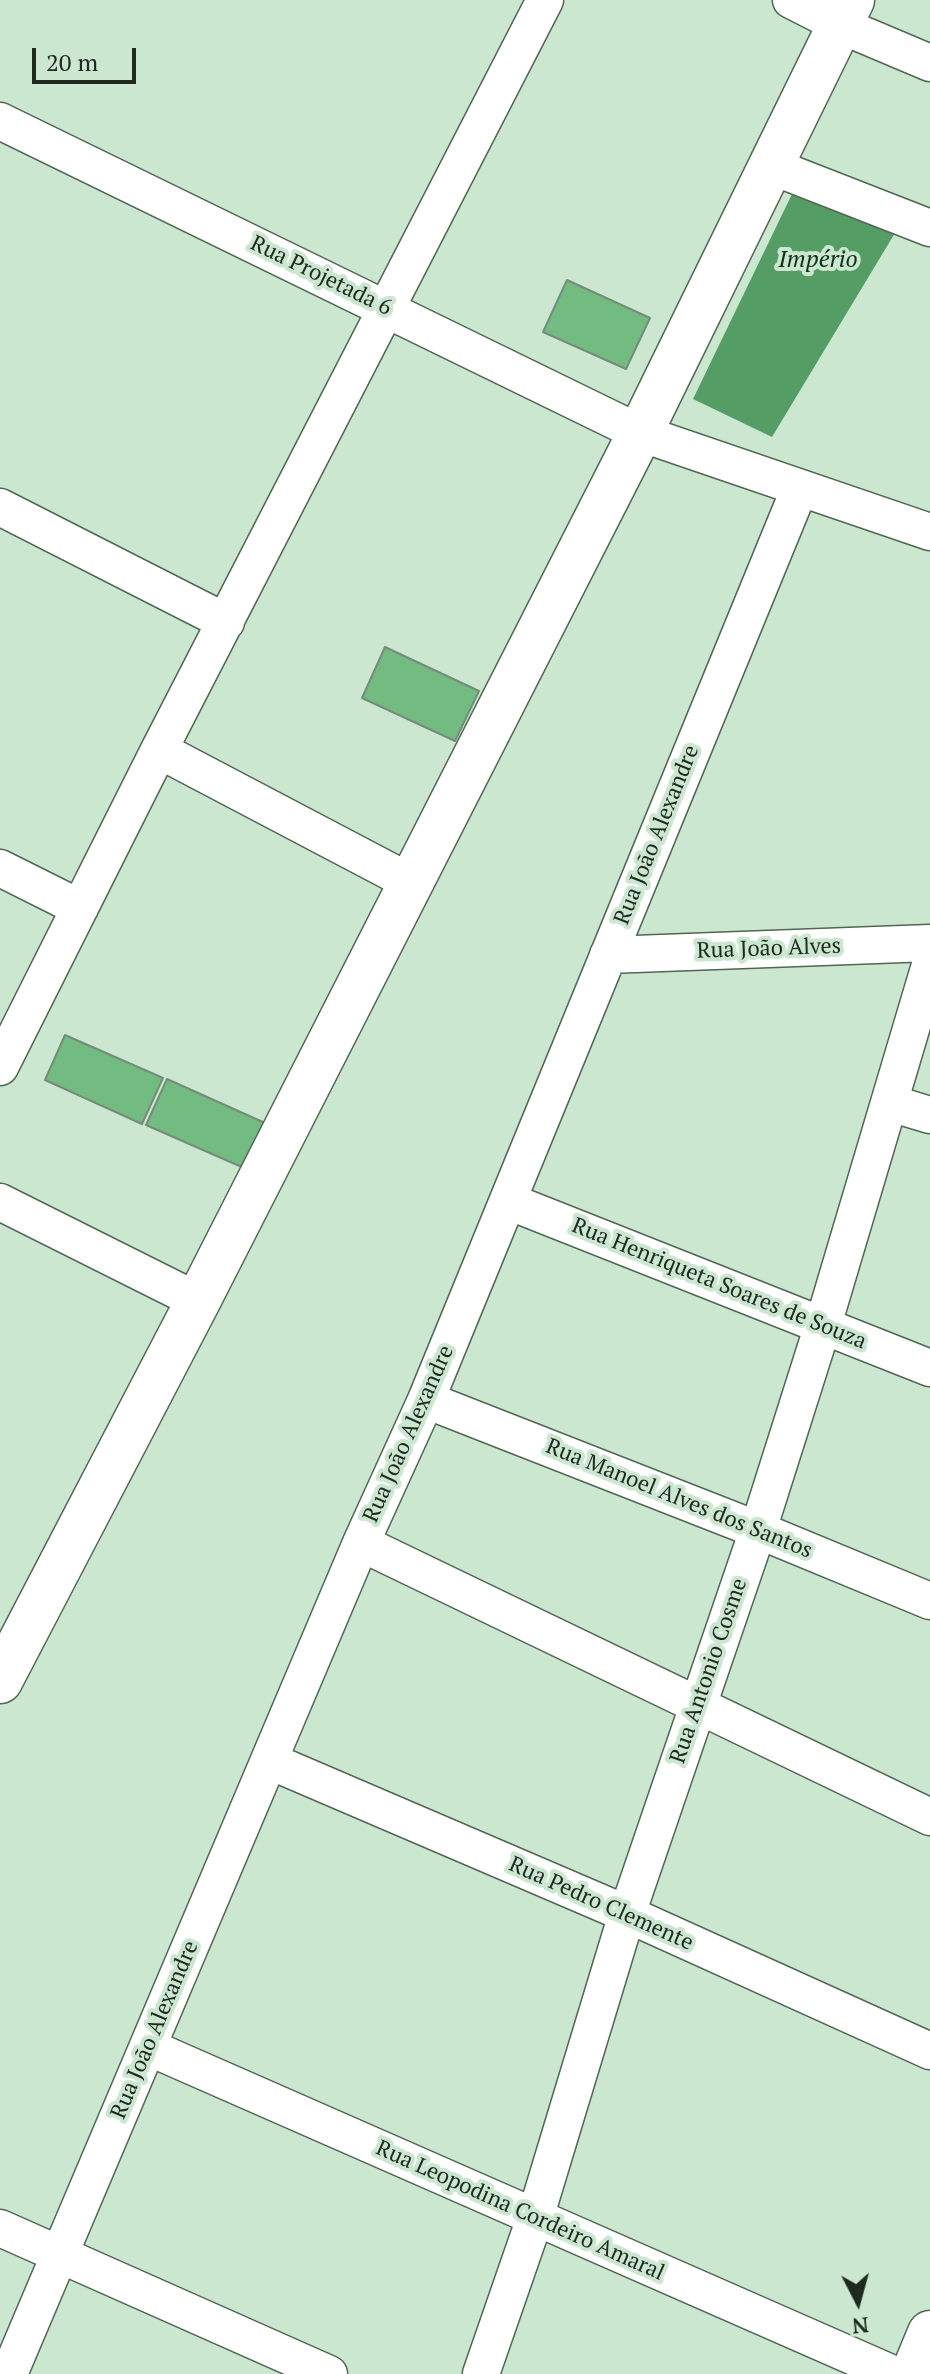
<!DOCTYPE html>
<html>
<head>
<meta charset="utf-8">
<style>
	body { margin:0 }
	#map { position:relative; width:930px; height:2374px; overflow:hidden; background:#cce7d0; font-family:"PT Serif",serif }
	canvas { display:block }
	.north { position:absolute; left:818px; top:2262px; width:80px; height:80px; -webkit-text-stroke:6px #cce7d0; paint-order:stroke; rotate:174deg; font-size:22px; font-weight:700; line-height:32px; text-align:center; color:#1e2920 }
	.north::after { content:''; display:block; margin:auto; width:28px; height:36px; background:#1e2920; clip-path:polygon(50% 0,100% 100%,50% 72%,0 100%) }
	.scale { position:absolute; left:32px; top:48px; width:104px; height:36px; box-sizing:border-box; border:4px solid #1e2920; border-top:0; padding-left:10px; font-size:24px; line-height:28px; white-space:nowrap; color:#1e2920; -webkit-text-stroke:6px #cce7d0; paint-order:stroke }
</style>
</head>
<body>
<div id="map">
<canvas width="930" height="2374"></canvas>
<div class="north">N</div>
<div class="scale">20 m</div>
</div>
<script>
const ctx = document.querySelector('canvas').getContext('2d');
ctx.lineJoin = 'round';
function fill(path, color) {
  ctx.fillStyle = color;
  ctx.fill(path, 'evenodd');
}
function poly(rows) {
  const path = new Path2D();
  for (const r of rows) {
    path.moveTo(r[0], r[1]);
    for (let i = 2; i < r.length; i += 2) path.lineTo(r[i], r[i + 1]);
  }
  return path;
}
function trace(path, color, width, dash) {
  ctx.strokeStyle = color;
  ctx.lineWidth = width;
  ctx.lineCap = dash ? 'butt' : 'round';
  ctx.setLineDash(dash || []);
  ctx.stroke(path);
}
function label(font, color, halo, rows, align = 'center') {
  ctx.font = font + ' "PT Serif",serif';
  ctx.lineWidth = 8;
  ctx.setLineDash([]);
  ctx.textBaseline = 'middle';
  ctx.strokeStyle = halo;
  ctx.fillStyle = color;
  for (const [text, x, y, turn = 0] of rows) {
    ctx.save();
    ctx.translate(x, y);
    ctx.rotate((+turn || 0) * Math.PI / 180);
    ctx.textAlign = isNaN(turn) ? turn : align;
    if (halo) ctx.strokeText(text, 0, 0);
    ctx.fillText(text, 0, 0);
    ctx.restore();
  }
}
fill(poly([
	[793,192,895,233,772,437,693,399]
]), '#549d65');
const building = poly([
	[567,280,650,318,626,369,543,332,567,280],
	[385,647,479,691,455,741,362,698,385,647],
	[65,1035,163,1078,142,1124,45,1080,65,1035],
	[167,1079,265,1123,244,1168,146,1125,167,1079]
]);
fill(building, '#72bc82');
trace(building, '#748d78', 2);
const minor = poly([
	[791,0,840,25,930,63],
	[0,121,640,433,930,532],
	[771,166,930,228],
	[0,507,226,622],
	[159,750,410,882],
	[0,868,80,908],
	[608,955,930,943],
	[0,1067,159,750,545,0],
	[890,1103,930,1115],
	[508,1201,930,1368],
	[0,1202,198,1301],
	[426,1400,758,1530,930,1601],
	[361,1543,930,1817],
	[270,1761,627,1914,930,2051],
	[148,2047,893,2374],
	[0,2228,329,2374],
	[9,2374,361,1543,426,1400,799,490],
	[481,2374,535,2218,627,1914,758,1530,823,1325,930,965]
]);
const tertiary = poly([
	[0,1681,198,1301,640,433,852,0],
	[913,2374,930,2333]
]);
trace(minor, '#4f6753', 39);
trace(tertiary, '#4f6753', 47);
trace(minor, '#fff', 36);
trace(tertiary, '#fff', 44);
label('22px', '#1e2920', '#cce7d0', [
	["Rua Projetada 6",321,276,26],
	["Rua João Alexandre",657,835,-68],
	["Rua João Alves",769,949,-2],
	["Rua Henriqueta Soares de Souza",719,1284,22],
	["Rua João Alexandre",409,1434,-66],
	["Rua Manoel Alves dos Santos",679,1499,22],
	["Rua Antonio Cosme",709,1671,-71],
	["Rua Pedro Clemente",601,1904,24],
	["Rua João Alexandre",155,2030,-67],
	["Rua Leopodina Cordeiro Amaral",520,2211,24]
]);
label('italic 24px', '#113119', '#cce7d0', [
	["Império",818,260]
]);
</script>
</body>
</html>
